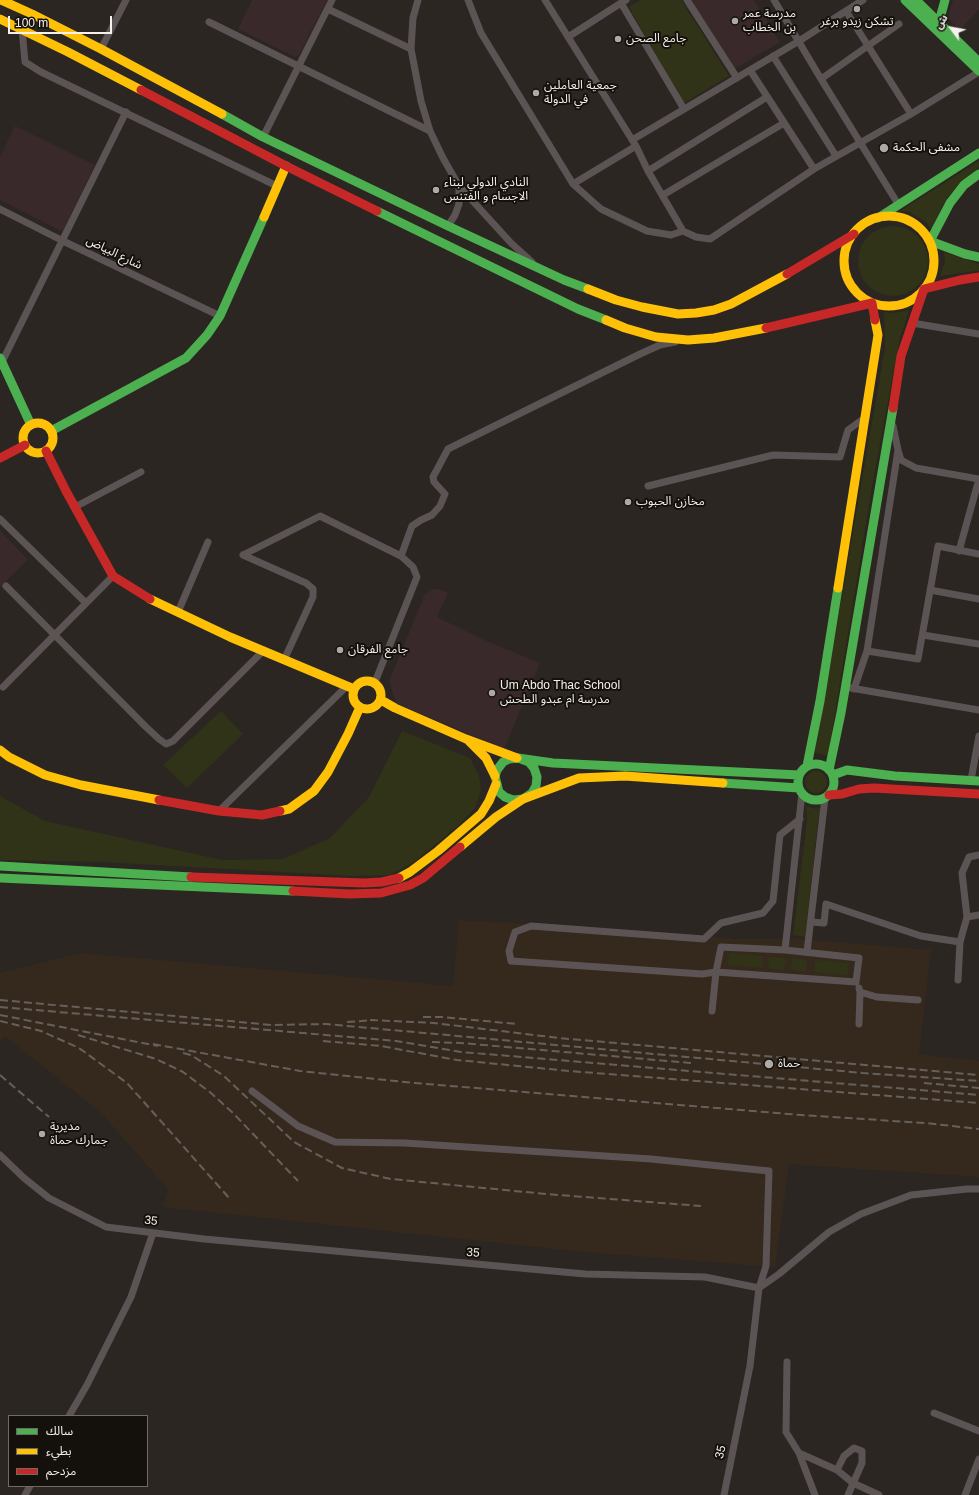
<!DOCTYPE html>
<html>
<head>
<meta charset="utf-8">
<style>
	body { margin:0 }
	#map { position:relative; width:979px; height:1495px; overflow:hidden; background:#2b2621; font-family:Arial,"Noto Sans Arabic",sans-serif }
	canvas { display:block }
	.legend { position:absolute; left:8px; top:1415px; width:140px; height:72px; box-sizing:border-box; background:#14100c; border:1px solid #6e6a65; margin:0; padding:5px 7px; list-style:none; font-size:12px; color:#f6f0ea }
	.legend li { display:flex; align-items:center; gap:8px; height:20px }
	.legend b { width:20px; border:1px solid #6e6a65 }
	.north { position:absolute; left:931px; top:8px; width:40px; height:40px; -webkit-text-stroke:3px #14100c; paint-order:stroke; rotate:302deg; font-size:11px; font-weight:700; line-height:16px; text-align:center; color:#f6f0ea }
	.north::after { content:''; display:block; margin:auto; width:14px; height:18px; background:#f6f0ea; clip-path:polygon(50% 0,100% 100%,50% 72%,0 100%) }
	.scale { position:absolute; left:8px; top:16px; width:104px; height:18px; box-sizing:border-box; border:2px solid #f6f0ea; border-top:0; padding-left:5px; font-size:12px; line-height:14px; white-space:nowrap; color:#f6f0ea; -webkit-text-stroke:3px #14100c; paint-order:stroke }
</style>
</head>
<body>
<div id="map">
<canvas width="979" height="1495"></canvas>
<ul class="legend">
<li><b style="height:5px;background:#4caf50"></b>سالك</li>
<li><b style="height:5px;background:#ffc107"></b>بطيء</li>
<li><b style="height:5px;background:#c62828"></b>مزدحم</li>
</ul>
<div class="north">ش</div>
<div class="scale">100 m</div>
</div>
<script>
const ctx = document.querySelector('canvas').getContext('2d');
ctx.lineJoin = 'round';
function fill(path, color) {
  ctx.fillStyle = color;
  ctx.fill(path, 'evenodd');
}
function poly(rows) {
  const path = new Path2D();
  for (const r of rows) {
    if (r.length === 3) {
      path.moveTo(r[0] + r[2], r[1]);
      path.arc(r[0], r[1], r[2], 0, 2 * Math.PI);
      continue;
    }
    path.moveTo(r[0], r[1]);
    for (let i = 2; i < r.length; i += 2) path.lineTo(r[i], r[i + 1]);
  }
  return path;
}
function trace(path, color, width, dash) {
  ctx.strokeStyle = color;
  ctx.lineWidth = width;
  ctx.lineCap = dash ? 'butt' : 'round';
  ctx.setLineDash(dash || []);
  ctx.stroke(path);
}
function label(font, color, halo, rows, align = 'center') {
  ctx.font = font + ' Arial,"Noto Sans Arabic",sans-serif';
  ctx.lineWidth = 4;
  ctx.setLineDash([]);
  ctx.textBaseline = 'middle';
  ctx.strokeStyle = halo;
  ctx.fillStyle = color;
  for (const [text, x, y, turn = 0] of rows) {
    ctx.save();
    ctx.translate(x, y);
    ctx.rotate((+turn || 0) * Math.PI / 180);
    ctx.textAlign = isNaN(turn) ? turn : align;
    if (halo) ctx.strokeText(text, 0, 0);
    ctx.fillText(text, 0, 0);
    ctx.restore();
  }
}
fill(poly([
	[459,920,691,934,736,939,797,939,931,950,919,1054,979,1061,979,1177,789,1164,775,1267,584,1252,163,1207,168,1189,102,1114,5,1036,0,1041,0,973,81,953,453,986]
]), '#35291d');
fill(poly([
	[252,0,327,0,299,55,295,57,238,29],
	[691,0,754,0,780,42,733,70],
	[953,0,979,0,979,9,960,30,948,18],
	[15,126,95,165,64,229,61,231,0,200,0,157],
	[0,530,28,560,0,587],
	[434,589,439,589,448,593,437,617,482,639,540,663,504,749,396,703,389,681,425,594]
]), '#3a292b');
fill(poly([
	[640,0,681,0,729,76,684,103,629,7],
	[979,161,979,167,948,196,931,229,927,223,910,212,900,211],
	[893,261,35],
	[944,252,979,264,979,271,975,271,940,276,945,261],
	[909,310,900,338,873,481,828,756,815,753,885,347,884,312,895,313],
	[221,711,243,734,187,788,163,765],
	[402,731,470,758,479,776,481,791,475,808,459,825,414,862,390,875,353,876,101,862,0,860,0,796,45,821,222,860,283,859,330,838,369,797],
	[816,782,11],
	[806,806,816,809,822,807,818,821,805,937,793,935,807,821],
	[729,953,763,956,762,968,728,965],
	[769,957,786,958,784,970,768,968],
	[792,958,807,960,806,972,791,970],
	[815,960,849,963,848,975,814,972]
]), '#303317');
trace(poly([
	[418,0,413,18,411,49,421,101,430,131,443,158,459,186,511,243,532,262],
	[468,0,481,33,573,184,601,209,647,231,671,235,683,231],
	[545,0,636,146,648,171,683,231,696,237,710,239,814,169,911,114,979,72],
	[626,0,621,3,684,109],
	[687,0,737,78],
	[774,0,821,79,898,204],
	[328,9,411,49],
	[846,11,911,114],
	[209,22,430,131],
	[22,29,25,62,41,72,277,186],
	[568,37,621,3],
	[101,49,126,0],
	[773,56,836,156],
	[750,70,814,169],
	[821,79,899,24],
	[263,137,332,0],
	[632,140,799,41,863,0],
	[648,171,767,97],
	[573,184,636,146],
	[663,195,784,123],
	[0,209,63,241,220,316],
	[448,226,455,215,459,204,459,186],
	[912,323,979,334],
	[2,362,126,112],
	[893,426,898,450,901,460,916,468,979,479],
	[648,486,773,455,840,457,848,430,866,417],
	[75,507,141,472],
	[0,519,86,603],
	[959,551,979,479],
	[243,555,320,516,401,556,413,567,417,577,375,682],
	[243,555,306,583,313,589,313,597,284,660],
	[401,556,412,526,421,520,432,515,440,506,445,494,434,482,433,477,448,449,640,354,660,345,675,342],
	[6,586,146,727,159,739,166,744,173,741,263,651],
	[930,590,979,599],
	[178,612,208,542],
	[923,635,979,644],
	[867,651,918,659,938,546,979,554],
	[3,687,113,576],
	[851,688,979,710],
	[854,689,867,651,898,450],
	[971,780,979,736],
	[219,811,347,686],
	[967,917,979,915],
	[811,922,824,923,826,904,921,936,960,942],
	[721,947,785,950,859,958,856,982,716,972,721,947],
	[785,950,802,793],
	[807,952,825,798],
	[958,980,960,942,967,917,962,873,969,857,979,855],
	[859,988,860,992,859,1024],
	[860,992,877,997,918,1000],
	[712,1011,716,972,702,974,511,961,509,951,515,932,531,926,704,939,721,923,763,913,773,901,780,835,800,819],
	[252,1091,298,1126,335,1142,405,1143,651,1159,769,1171,766,1266,759,1288],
	[0,1155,24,1178,49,1198,106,1227,204,1239,585,1274,705,1277,759,1288,750,1366,724,1495],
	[759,1288,779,1274,829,1232,861,1214,911,1195,967,1189,979,1189],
	[787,1362,786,1432,799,1453,837,1470,853,1483,879,1495],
	[934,1413,979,1431],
	[69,1416,87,1385,131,1297,153,1233],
	[799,1453,815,1495],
	[837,1470,844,1456,854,1448,862,1451,862,1463,848,1495],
	[25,1495,30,1486],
	[965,1495,979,1459]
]), '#5c5454', 7);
trace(poly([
	[905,0,979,71],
	[916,0,979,62],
	[939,22,945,0],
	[222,114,263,137,448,226,564,280,588,289],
	[979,174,964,185,950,203,930,241,965,254,979,257],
	[377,211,578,309,606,320],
	[878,218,979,153],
	[0,358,31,425],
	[51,431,186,358,207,335,220,316,264,217],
	[518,758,529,762,534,768,537,777,536,786,532,793,523,799,513,800,505,797,499,792,495,776,497,770,503,762,509,759,518,758,553,763,799,775],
	[816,782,18],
	[807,766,820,701,838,588],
	[829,770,841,713,893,408],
	[833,775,847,770,895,776,979,781],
	[723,783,799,788],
	[0,866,191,877],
	[0,878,293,891]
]), '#4caf50', 9);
trace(poly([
	[1,0,32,14,101,49,222,114],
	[0,19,68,52,141,90],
	[889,261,45],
	[264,217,286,166],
	[588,289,616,300,642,307,678,314,696,313,714,310,731,304,787,274],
	[606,320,625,328,656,337,688,340,714,338,766,328],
	[38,438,15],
	[838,588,878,335,875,320],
	[150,599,230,637,354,689],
	[367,695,14],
	[381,700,395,708,466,739,517,758],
	[469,741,486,758,495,776],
	[0,750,9,757,45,775,81,785,159,800],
	[280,811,289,809,314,791,328,772,348,734,360,707],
	[460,847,496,817,523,799,579,778,625,776,723,783],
	[399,878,410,872,438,851,481,814,489,801,496,784]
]), '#ffc107', 9);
trace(poly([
	[141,90,286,166,377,211],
	[787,274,854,234],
	[766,328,872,303,875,320],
	[893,408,901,356,924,289,960,280,979,277],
	[46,451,66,491,113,576,150,599],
	[0,458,25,445],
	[829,795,842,794,859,789,874,788,979,794],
	[159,800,219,811,262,815,280,811],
	[191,877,364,883,382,882,399,878],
	[293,891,349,894,381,893,410,885,423,878,460,847]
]), '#c62828', 9);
trace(poly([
	[0,1000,272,1025,326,1024,863,1073,979,1081],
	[0,1007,396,1041,461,1052,979,1095],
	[0,1015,158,1046],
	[423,1017,442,1017,517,1024],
	[370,1020,434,1023,559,1038,979,1075],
	[0,1021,41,1031,79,1048,127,1083,230,1199],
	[347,1022,375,1020],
	[78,1035,156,1059,183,1072,211,1093,233,1113,298,1181],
	[323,1041,381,1046,457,1060,569,1071,979,1103],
	[432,1042,461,1043,691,1063],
	[153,1044,300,1071,415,1083,801,1115,925,1123,979,1129],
	[183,1053,191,1055,224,1076,294,1142,342,1168,391,1179,546,1194,701,1206],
	[0,1075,49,1117],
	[924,1083,979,1088]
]), '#66605d', 2, [8, 4]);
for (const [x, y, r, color] of [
	[857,9,4,"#afa9a4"],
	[735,21,4,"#afa9a4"],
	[618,39,4,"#afa9a4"],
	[536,93,4,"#afa9a4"],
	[884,148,5,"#afa9a4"],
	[436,190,4,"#afa9a4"],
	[628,502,4,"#afa9a4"],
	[340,650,4,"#afa9a4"],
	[492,693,4,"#afa9a4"],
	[769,1064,5,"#afa9a4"],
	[42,1134,4,"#afa9a4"]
]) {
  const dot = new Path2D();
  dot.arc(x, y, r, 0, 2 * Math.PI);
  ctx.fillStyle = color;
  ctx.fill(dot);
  trace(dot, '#14100c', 1.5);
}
label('12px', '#f6f0ea', '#14100c', [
	["مدرسة عمر",743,14],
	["بن الخطاب",743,28],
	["تشكن زيدو برغر",857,22,"center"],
	["جامع الصحن",626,39],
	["جمعية العاملين",544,86],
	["في الدولة",544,100],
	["مشفى الحكمة",893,148],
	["النادي الدولي لبناء",444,183],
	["الاجسام و الفتنس",444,197],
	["مخازن الحبوب",636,502],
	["جامع الفرقان",348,650],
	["Um Abdo Thac School",500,686],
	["مدرسة ام عبدو الطحش",500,700],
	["حماة",778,1064],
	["مديرية",50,1127],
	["جمارك حماة",50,1141]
], 'left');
label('12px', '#f6f0ea', '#14100c', [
	["شارع البياض",114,253,26],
	["35",151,1221,7],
	["35",473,1253,5],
	["35",721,1452,-78]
]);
</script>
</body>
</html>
